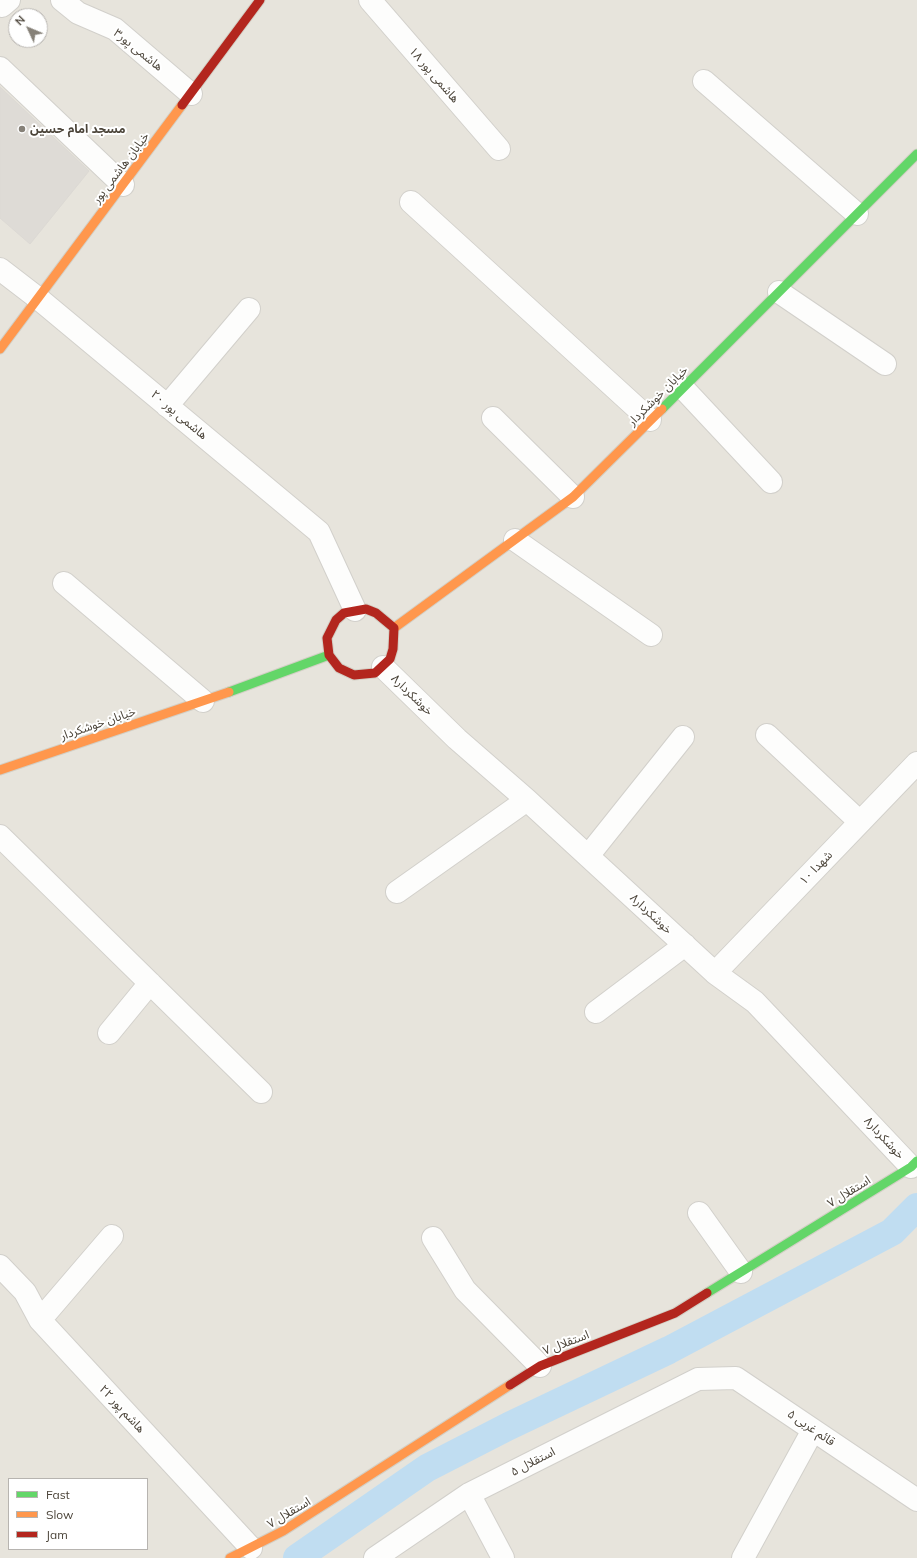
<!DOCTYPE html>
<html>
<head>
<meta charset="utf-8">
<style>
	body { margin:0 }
	#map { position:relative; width:917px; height:1558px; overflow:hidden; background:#f4f2ee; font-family:Mulish,sans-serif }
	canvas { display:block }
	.legend { position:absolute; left:8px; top:1478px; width:140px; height:72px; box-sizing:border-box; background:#fff; border:1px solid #b7b4b0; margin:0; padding:5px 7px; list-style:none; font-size:12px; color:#4b4439 }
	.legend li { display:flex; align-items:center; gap:8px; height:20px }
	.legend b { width:20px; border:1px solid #b7b4b0 }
	.north { position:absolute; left:8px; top:8px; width:40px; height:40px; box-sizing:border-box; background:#fff; border:1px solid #b7b4b0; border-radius:50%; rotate:314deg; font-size:11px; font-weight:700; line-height:16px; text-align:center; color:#4b4439 }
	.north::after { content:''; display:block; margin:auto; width:14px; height:18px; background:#868178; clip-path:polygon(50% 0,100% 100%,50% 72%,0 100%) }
</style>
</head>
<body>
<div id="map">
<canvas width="917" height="1558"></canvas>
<ul class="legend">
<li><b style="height:5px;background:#63d668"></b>Fast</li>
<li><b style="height:5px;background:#ff974d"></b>Slow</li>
<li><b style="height:5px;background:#b3261e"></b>Jam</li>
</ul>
<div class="north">N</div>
</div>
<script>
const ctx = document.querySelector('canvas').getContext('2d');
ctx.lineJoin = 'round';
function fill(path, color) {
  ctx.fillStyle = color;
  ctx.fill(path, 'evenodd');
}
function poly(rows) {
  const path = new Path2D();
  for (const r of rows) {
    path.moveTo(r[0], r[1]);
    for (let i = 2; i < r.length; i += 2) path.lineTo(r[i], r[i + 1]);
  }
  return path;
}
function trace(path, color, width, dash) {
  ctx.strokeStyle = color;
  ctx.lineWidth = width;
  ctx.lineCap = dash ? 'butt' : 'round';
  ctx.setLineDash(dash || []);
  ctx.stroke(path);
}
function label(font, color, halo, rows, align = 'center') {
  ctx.font = font + ' Mulish,"Noto Sans Arabic",sans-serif';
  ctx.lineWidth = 4;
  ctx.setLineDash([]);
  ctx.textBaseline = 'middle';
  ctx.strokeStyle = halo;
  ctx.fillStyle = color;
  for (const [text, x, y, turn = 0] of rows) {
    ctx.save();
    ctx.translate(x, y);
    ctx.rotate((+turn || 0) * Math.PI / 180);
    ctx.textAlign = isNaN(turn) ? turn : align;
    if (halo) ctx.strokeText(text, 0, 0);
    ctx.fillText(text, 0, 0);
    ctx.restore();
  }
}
fill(poly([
	[0,0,917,0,917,1558,0,1558],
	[16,16,40,16,40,40,16,40],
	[9,1479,147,1479,147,1549,9,1549]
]), '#e7e4dc');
trace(poly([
	[297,1558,427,1468,509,1426,669,1350,892,1232,917,1207]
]), '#c0ddf1', 28);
const building = poly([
	[0,87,89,171,30,244,0,218,0,87]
]);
fill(building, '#dedbd6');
trace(building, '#dcd9d4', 1);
const street = poly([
	[62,0,78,13,115,29,191,94],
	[370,0,499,149],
	[2,6,9,0],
	[0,68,123,185],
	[704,81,857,214],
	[411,202,650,420],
	[0,269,39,299,319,532,355,610],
	[779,292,885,364],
	[683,388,771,482],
	[167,406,249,309],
	[493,418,573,497],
	[515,540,651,635],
	[64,583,203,701],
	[383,667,457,739,527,800,715,973,755,1002,911,1167],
	[767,735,860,822],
	[0,836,261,1092],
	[588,856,683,737],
	[397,892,527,800],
	[715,973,917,763],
	[596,1012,685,945],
	[109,1033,150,983],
	[699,1213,741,1272],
	[433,1238,465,1290,540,1366],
	[0,1266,25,1292,40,1320,251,1548],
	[40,1320,112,1236],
	[469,1494,503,1558],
	[375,1558,469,1494,698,1379,736,1378,917,1500],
	[743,1558,813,1430]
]);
const fast = poly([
	[662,409,917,154],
	[229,692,329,655],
	[707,1293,911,1167,917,1161]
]);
const slow = poly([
	[0,349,182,105],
	[394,628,573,497,662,409],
	[0,770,229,692],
	[230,1558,283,1531,510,1385]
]);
const jam = poly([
	[182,105,260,0],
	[366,609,376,613,394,628,393,649,390,659,375,673,354,675,339,668,329,655,327,638,336,620,344,613,366,609],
	[510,1385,540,1366,675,1313,707,1293]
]);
trace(street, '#d2d0cb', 24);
trace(fast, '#d3cfc5', 11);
trace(slow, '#d3cfc5', 11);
trace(jam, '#d3cfc5', 11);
trace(street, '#fdfdfc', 22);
trace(fast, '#63d668', 9);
trace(slow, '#ff974d', 9);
trace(jam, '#b3261e', 9);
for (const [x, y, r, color] of [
	[22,129,4,"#868178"]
]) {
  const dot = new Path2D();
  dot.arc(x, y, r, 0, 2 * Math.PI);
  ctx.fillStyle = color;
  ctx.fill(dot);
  trace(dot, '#fff', 1.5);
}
label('12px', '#4b4439', '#fff', [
	["هاشمی پور۳",138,50,39],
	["هاشمی پور ۱۸",434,75,49],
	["خیابان هاشمی پور",121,168,-53],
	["خیابان خوشکردار",658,396,-45],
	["هاشمی پور ۲۰",179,415,40],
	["خوشکردار۸",412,695,44],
	["خیابان خوشکردار",98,724,-19],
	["شهدا ۱۰",816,868,-46],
	["خوشکردار۸",651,914,43],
	["خوشکردار۸",884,1138,47],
	["استقلال ۷",849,1192,-32],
	["استقلال ۷",566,1343,-21],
	["هاشم پور ۲۲",122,1409,47],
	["قائم غربی ۵",811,1428,34],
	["استقلال ۵",533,1462,-27],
	["استقلال ۷",289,1513,-31]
]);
label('bold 12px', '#4b4439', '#fff', [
	["مسجد امام حسین",30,129]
], 'left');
</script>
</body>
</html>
